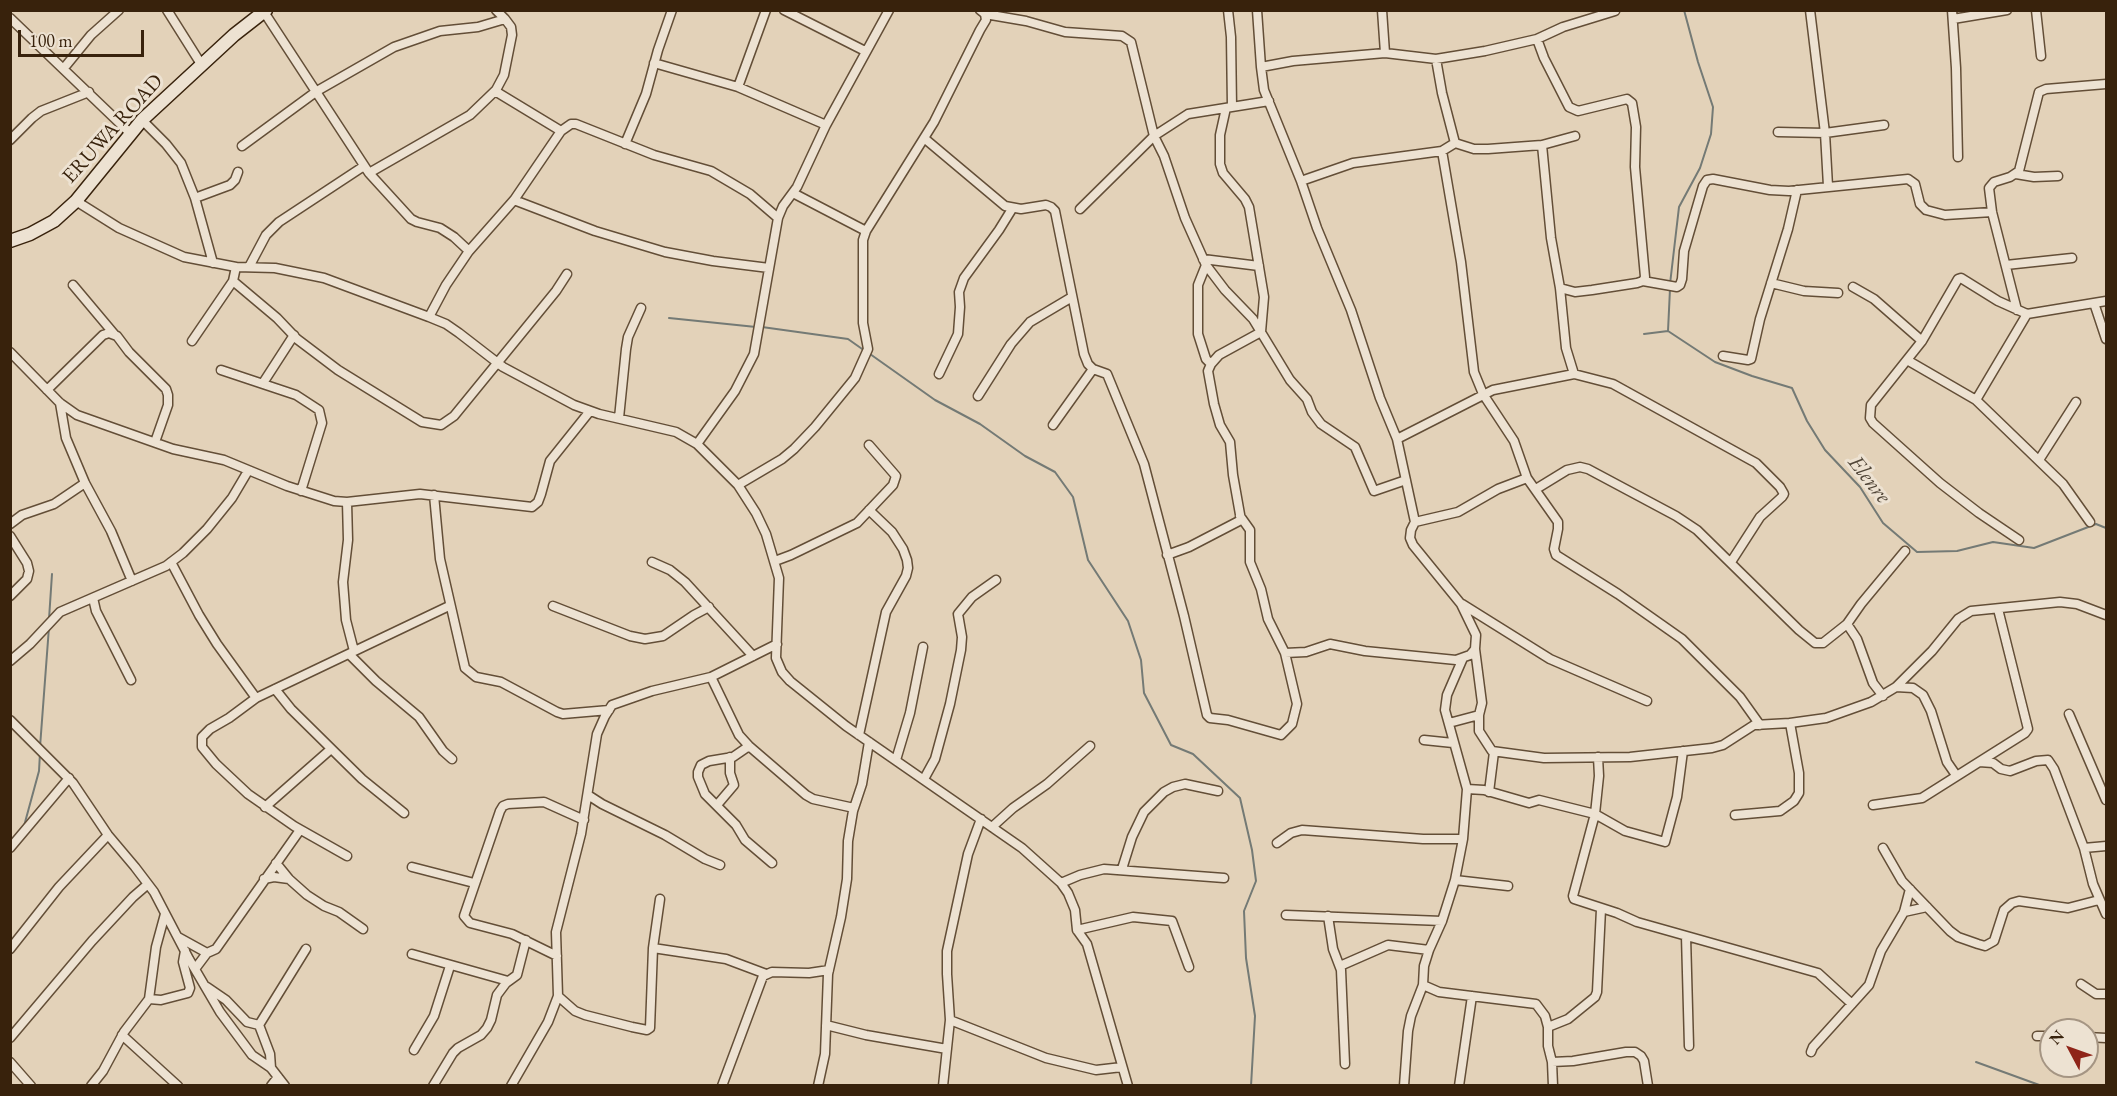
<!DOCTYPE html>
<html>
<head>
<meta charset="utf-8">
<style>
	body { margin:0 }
	#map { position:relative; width:2117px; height:1096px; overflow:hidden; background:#e3d2b9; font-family:"EB Garamond",serif }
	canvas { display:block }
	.frame { position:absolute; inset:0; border:12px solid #38220c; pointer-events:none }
	.north { position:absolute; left:2039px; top:1018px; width:60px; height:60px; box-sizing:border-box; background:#ede2d2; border:2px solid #a59583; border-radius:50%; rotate:311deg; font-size:16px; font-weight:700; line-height:24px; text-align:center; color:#38220c }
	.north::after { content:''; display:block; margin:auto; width:21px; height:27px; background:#8f2418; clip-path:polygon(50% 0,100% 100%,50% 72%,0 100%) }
	.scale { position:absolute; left:18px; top:30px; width:126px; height:27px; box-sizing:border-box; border:3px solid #38220c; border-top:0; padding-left:8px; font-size:18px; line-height:21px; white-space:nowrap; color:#38220c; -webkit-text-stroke:4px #ede2d2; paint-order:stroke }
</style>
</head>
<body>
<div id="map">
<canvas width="2117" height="1096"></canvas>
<div class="frame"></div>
<div class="north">N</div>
<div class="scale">100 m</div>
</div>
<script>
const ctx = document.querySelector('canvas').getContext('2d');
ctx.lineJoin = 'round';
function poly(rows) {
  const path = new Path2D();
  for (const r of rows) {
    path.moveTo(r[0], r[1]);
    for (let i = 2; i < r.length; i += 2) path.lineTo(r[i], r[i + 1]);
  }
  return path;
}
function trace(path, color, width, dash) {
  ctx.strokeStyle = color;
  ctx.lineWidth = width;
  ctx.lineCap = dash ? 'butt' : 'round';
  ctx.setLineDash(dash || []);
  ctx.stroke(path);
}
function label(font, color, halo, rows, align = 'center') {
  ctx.font = font + ' "EB Garamond",serif';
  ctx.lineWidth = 6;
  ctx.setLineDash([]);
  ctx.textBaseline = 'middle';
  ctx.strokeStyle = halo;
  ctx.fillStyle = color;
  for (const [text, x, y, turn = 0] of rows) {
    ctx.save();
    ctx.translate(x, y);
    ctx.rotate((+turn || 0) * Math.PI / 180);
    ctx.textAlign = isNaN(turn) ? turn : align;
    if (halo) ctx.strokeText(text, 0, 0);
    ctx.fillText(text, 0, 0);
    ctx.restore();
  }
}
trace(poly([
	[1670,284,1679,207,1700,168,1711,134,1713,107,1698,62,1684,10],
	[669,318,756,327],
	[762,327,848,339,865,351],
	[1668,331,1670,289],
	[1644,334,1668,331,1715,362,1752,376,1792,388,1807,421,1825,450,1860,487,1883,523,1917,552,1957,551,1993,542,2034,548,2096,524,2106,528],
	[870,354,935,400,980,424,1025,456,1055,472,1073,497,1088,560,1128,621,1141,660,1144,693,1171,745,1193,754,1240,798,1252,850,1256,881,1244,911,1246,958,1255,1016,1251,1086],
	[49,619,52,574],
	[40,747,49,627],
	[24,826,39,771,40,753],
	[1976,1062,2042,1086]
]), '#747a75', 2);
const minor = poly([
	[167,10,201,64],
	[784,10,865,51],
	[1228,10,1231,37,1232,107],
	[1257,10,1261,67,1264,90,1301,181,1317,228,1351,310,1380,398,1397,439,1415,522,1411,530,1410,538,1413,545,1461,604,1476,635,1475,649,1470,655,1456,660,1365,651,1330,644,1306,652,1285,653],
	[1382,10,1385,53],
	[1810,10,1825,133,1828,186],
	[1952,10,1956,68,1958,157],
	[2036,10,2041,56],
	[264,12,369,173,411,219,417,222,440,228,454,237,469,251],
	[985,14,1026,21,1065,32,1122,36,1131,42,1154,136,1080,209],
	[10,18,130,133],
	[1953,19,2007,10],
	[1537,39,1544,58,1569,107,1578,111,1627,99,1632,103,1636,127,1635,167,1645,277,1643,281,1637,283,1592,290,1575,292,1560,288],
	[1436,59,1442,93,1455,143],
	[654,63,738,87,826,125],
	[1261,67,1293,61,1385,53,1436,59,1485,51,1537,39,1563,27,1615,11],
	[64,68,91,35,119,10],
	[738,87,766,10],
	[1269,101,1188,114,1154,136,1164,156,1185,218,1206,265,1225,290,1253,319,1290,380,1307,399,1312,412,1321,424,1355,447,1374,491,1406,480],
	[142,120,166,144,181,163,195,198,213,263],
	[561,131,571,124,576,124,654,155,711,171,750,194,778,218],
	[1778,132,1825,133,1884,125],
	[924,138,1005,206,1021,209,1046,205,1051,207,1055,211,1084,354,1088,364,1093,369,1107,374,1144,464,1184,616,1207,715,1210,718,1228,720,1281,735,1292,724,1297,704,1285,653,1268,619,1261,589,1250,562,1250,530,1240,516],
	[10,140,32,118,41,111,89,92],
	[1455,143,1474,149,1488,149,1542,145,1575,136],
	[625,144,646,94,658,50,672,10],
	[1542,145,1551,238,1560,288,1566,348,1574,374],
	[242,146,317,91,394,47,440,31,478,27,505,19],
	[1442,151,1461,262,1474,372,1483,394,1514,441,1527,478,1558,522,1558,529,1554,549,1556,555,1618,594,1682,639,1740,697,1760,725],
	[369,173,470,115,496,90,504,75,512,35,511,27,505,19,496,10],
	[2016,174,2034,177,2058,176],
	[1301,181,1353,163,1442,151,1455,143],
	[793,193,866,231],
	[195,198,230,185,235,180,238,172],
	[514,200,595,231,665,252,713,261,769,268],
	[76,201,119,228,184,257,236,267,275,268,324,278,429,317,446,324,459,333,503,367,574,405,599,414,676,432,697,444,738,485,756,513,766,534,779,578,776,658,782,672,790,681,846,726,1022,848,1061,883,1068,893,1075,910,1077,930,1087,944,1128,1086],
	[1203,259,1259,266],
	[1206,265,1198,285,1198,334,1206,359,1211,364],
	[2006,265,2072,258],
	[236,267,233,281,277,318,297,339,338,370,422,422,441,425,454,416,556,291,567,274],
	[249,267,266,235,279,222,364,166],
	[1643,281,1677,287,1680,285,1682,279,1684,251,1703,186,1707,180,1713,179,1770,190,1789,191,1908,179,1915,184,1920,204,1926,210,1945,215,1992,212],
	[1771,283,1804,291,1838,293],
	[73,285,115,335],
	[1853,287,1874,299,1922,341],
	[2094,303,2106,339],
	[2017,310,1992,212,1989,188,1994,182,2010,177,2019,171,2039,92,2046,89,2106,84],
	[429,317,446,285,469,251,514,200,561,131,495,91],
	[192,341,233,281],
	[10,352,60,403,77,415,173,449,224,460,287,486,334,501,347,502,420,494,532,507,538,502,541,494,550,461,590,411],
	[1723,356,1748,360,1751,359,1760,319,1788,229,1797,190],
	[1907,360,1976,400,2063,484,2090,522],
	[221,370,296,395,319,410,322,423,301,491],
	[939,374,958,334,960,307,959,292,964,278,999,230,1012,209],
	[263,383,294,335],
	[47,390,103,335,109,333,117,336,129,352,166,389,168,395,168,405,155,442],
	[978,396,1011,344,1030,322,1072,297],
	[1976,400,2027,314],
	[60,403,66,438,85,483,111,531,132,581],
	[619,418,626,349,628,337,641,308],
	[1053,425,1093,369],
	[1397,439,1493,390,1574,374,1613,384,1756,463,1780,487,1784,494,1782,497,1760,517,1731,562],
	[697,444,735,391,754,354,778,218,783,206,797,187,826,125,889,10],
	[2039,460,2076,402],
	[738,485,782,459,794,449,815,427,855,378,868,349,863,323,863,240,866,231,934,122,980,30,986,20,985,14,980,10],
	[1536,489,1567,470,1580,467,1588,469,1676,516,1697,530,1799,630,1815,643,1823,643,1847,624,1861,604,1905,551],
	[434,495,440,559,465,668,476,677,501,682,557,712,563,714,609,710],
	[347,502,348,540,343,582,346,620,354,651],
	[1415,522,1458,512,1498,489,1527,478],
	[10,524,22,515,54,504,85,483],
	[10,536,27,563,29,571,27,579,10,596],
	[2019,540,1979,513,1940,483,1873,423,1870,418,1871,405,1922,341,1958,279,1961,278,1998,301,2027,314,2106,301],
	[1167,555,1189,547,1241,520,1233,475,1230,442,1220,425,1214,404,1208,371,1211,364,1219,355,1261,332,1264,297,1249,207,1245,199,1223,173,1220,164,1220,135,1226,108],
	[775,561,791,555,857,523,893,485,896,476,869,445],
	[171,562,199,615,217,644,256,698],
	[652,562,670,570,685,582,753,656],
	[93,598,96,611,131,680],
	[1462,604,1550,659,1647,701],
	[553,606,630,636,645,639,663,636,694,615,709,607],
	[1847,624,1857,639,1873,683,1883,696],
	[1475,649,1482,703,1479,715,1479,731,1492,751,1544,758,1630,757,1712,748,1723,745,1754,725,1790,723,1826,718,1871,702,1896,687,1932,651,1958,619,1971,611,2060,602,2077,604,2106,615],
	[349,654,376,681,419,717,443,751,452,759],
	[10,661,30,644,60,612,166,566,183,553,207,529,232,498,248,471],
	[711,677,739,735,749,746,806,795,813,799,854,808],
	[1896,687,1913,688,1923,695,1931,711,1947,762,1956,775],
	[275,689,291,709,362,779,404,813],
	[2069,714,2106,800],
	[10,720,73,783,108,835,135,867,154,892,189,959,220,1012,252,1055,271,1068,285,1086],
	[1449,723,1479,715],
	[859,735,886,612,906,576,908,568,907,560,903,549,892,532,869,510],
	[1424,740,1453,743],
	[749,746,733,757,709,761,701,765,698,772,698,777,705,794,736,825,745,840,772,863],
	[1598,757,1599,776,1595,814,1573,896,1574,899,1617,913,1637,922,1818,973,1852,1004],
	[896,760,910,713,923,647],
	[1979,762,2025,733,2028,729,1998,609],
	[924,779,935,759,950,704,961,650,962,637,958,614,972,597,996,580],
	[1467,789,1484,790,1529,803,1539,800,1595,814,1625,831,1665,842,1677,797,1683,751],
	[1489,792,1494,752],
	[588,795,602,804,665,835,705,859,720,865],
	[717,805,734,785,730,773,730,757],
	[1873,805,1922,798,1979,762,1993,763,2001,769,2010,771,2036,761,2048,760,2054,769,2084,848,2093,884,2106,914],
	[265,807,331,749],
	[1735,815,1780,811,1794,801,1799,793,1799,773,1790,723],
	[992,827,1013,808,1047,784,1090,746],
	[1277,843,1291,833,1302,830,1423,839,1463,839],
	[10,848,69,778],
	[1883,848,1902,881,1950,931,1958,937,1978,944,1985,946,1994,941,2004,910,2012,903,2019,901,2068,908,2099,900],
	[2084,848,2106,846],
	[347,856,294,826,248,794,216,764,202,747,202,737,210,729,229,718,256,698,449,606],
	[276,863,289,879,307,895,324,906,339,912,363,929],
	[412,867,474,883],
	[1122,869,1132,837,1144,812,1164,792,1173,787,1185,784,1218,791],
	[264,879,274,877,289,879],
	[1455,880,1508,886],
	[1061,883,1080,875,1104,869,1224,878],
	[1904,912,1927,907],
	[1286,915,1442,921],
	[1328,916,1333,949,1341,970,1345,1064],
	[1077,930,1133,917,1172,921,1189,967],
	[1686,936,1689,1046],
	[178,937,207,953,216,949,300,830],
	[653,948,726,959,766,974],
	[10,949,59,887,108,835],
	[412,954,508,981],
	[557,956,512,934,470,923,464,916,500,811,503,806,508,804,544,802,584,820],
	[1340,966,1388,945,1429,950],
	[195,969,207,953],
	[2081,984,2096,994,2106,994],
	[1423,985,1439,992,1536,1004,1545,1016,1548,1027,1548,1046,1552,1062,1553,1086],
	[207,987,226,1000,247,1022,259,1025],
	[558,996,575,1011,585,1015,632,1027,647,1030,650,1028,653,948,660,899],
	[149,999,161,1000,188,993,190,988,183,962,185,951],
	[950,1020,1046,1058,1096,1070,1122,1067],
	[826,1025,866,1035,947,1049],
	[1548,1027,1568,1019,1595,997,1597,992,1601,909],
	[122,1035,178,1086],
	[2037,1036,2051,1036],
	[2087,1037,2106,1038],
	[10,1038,92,941,133,897,148,884],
	[414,1050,434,1016,450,966],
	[1811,1052,1813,1047,1869,985,1881,951,1904,912,1910,889],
	[10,1062,31,1086],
	[1552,1062,1573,1061,1626,1052,1635,1052,1641,1056,1644,1061,1648,1086],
	[271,1068,270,1054,259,1025,306,949],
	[91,1086,103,1071,124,1032,149,999,156,947,165,914],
	[271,1086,278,1077],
	[433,1086,453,1053,458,1048,481,1035,487,1028,491,1020,497,995,506,983,517,975,526,940],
	[511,1086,548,1022,558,996,556,932,581,834,597,734,605,716,612,705,652,691,711,677,777,644],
	[722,1086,763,976,772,972,809,973,829,970],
	[818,1086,825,1054,828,974,841,917,847,879,848,841,853,811,862,784,869,742],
	[943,1086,950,1020,947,974,947,951,968,854,981,819],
	[1404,1086,1408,1031,1411,1016,1423,985,1424,966,1429,950,1442,921,1455,880,1463,839,1467,789,1445,710,1447,695,1463,658],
	[1459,1086,1472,996]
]);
const secondary = poly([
	[10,241,30,234,54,221,76,201,142,120,234,35,266,10]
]);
trace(minor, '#634e37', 11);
trace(secondary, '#38220c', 15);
trace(minor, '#ede2d2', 8);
trace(secondary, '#ede2d2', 12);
label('21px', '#38220c', '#ede2d2', [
	["ERUWA ROAD",113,129,-48]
]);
label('italic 22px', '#514638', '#ede2d2', [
	["Elenre",1869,480,52]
]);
</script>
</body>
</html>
